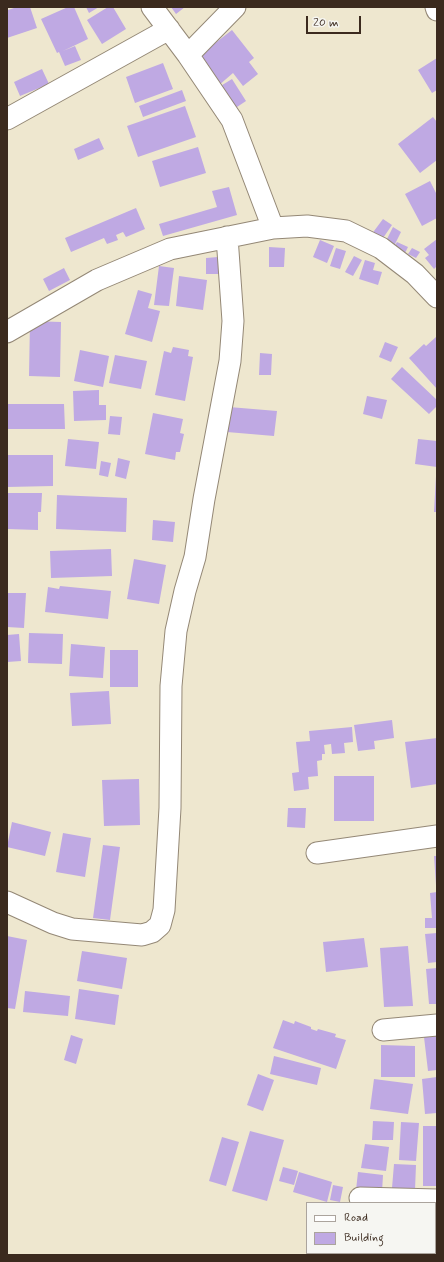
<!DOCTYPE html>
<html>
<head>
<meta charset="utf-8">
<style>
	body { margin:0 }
	#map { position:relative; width:444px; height:1262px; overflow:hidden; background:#eee7cf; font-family:Mynerve,sans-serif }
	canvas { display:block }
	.frame { position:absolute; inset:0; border:8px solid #3b2a1e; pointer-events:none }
	.legend { position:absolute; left:306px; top:1202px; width:130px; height:52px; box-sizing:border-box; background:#f6f6f2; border:1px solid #aba49d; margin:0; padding:5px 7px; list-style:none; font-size:12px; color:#3b2a1e }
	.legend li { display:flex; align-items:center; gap:8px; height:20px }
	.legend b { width:20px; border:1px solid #aba49d }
	.scale { position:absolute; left:306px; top:16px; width:55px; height:18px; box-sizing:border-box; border:2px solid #3b2a1e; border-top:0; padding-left:5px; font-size:12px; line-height:14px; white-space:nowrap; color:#3b2a1e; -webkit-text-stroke:3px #f6f6f2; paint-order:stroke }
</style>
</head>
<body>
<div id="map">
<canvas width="444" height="1262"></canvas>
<div class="frame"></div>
<ul class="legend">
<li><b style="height:5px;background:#fff"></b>Road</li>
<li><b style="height:11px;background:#bfa9e3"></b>Building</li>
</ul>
<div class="scale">20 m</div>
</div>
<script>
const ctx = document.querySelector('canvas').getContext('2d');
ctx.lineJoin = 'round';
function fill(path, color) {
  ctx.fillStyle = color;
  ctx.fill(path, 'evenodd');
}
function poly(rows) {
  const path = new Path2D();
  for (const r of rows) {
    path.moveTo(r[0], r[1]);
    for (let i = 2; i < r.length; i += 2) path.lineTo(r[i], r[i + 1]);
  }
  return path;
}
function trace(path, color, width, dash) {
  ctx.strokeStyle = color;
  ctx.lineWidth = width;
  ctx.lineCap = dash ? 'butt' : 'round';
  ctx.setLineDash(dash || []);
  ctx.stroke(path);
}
fill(poly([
	[7,7,8,10,17,7,30,7,37,28,7,38],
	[68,7,74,7,88,39,63,51,75,46,81,60,65,66,59,52,57,53,41,19],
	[86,7,99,7,89,13],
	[108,7,113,7,126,29,102,44,87,20],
	[171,7,185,7,176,14],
	[232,30,254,58,249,62,258,74,243,86,233,73,218,86,196,58],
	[437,58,437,90,432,93,418,70],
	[163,63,173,89,135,103,126,77],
	[42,69,49,84,20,96,14,82],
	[232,79,246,101,234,109,219,87],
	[182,90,186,101,143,117,139,106],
	[185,106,196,137,138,157,127,126],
	[433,117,437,122,437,160,420,173,398,144],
	[99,138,104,149,78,160,74,149],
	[198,147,206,173,160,187,152,161],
	[430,181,437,195,437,218,422,226,405,194],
	[229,187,237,215,163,236,159,224,217,207,212,191],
	[136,208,145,229,126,237,123,232,116,235,118,240,107,244,104,238,71,252,65,238],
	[383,219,392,225,381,241,371,235],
	[393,227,401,232,392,250,384,245],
	[437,239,437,266,434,269,425,258,429,255,424,249],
	[320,240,334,246,327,263,313,257],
	[397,242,408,247,404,255,393,249],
	[269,247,285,248,284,267,269,267],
	[336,248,346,251,340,269,330,266],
	[412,248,420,252,416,258,408,254],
	[354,256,362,260,353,276,345,272],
	[218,257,219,274,206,274,206,258],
	[365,260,375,263,373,270,382,272,378,285,359,279],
	[159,266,174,268,169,306,154,305],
	[64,268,70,280,49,291,43,279],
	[179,276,207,280,203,310,176,306],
	[138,290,152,294,148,308,160,311,152,342,125,334],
	[30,321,61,322,60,377,29,376],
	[436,337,437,338,437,389,409,358,424,344,426,346],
	[385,342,398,347,391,362,379,357],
	[173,347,189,350,188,356,193,357,185,401,155,395,164,351,171,353],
	[80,350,109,356,103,387,74,381],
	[260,353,272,354,271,375,259,375],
	[115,355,147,361,141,389,109,383],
	[402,367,437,400,437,406,429,414,391,379],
	[99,390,99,405,106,405,106,420,74,421,73,391],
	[367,396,387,400,382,419,363,414],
	[7,404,64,404,65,429,7,429],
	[229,407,277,411,274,436,227,432],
	[153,413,183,419,180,433,184,434,180,452,176,452,175,460,145,454],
	[110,416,122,417,120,435,108,434],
	[68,439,99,442,96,469,65,466],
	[418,439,437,441,437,467,415,464],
	[7,455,53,455,53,486,7,487],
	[118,458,130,461,126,479,115,476],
	[101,461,111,463,108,477,99,475],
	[436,476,437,476,437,512,434,512],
	[7,493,42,493,41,512,38,512,38,530,7,529],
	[57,495,127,498,126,532,56,529],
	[153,520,175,522,173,542,152,540],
	[111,549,112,576,51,578,50,551],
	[134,559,166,565,159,604,127,599],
	[60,586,111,591,108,619,45,612,48,587,59,589],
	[7,593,26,593,24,628,7,627],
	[29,633,63,634,62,664,28,663],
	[19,634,21,661,7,662,7,635],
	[71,644,105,647,103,678,69,676],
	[110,650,138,650,138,687,110,687],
	[109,691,111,724,72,726,70,693],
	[392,720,394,738,374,741,375,749,358,751,354,725],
	[352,727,353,742,344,743,345,753,332,754,331,744,324,745,325,754,322,754,322,760,317,761,318,776,308,777,309,789,294,791,292,773,299,772,296,742,310,741,309,731],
	[437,738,437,784,411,788,405,742],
	[334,776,374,776,374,821,334,821],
	[139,779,140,825,104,826,102,780],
	[288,808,306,808,305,828,287,827],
	[12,822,51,832,45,856,7,847],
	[63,833,91,838,85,877,56,872],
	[103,845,120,847,110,920,93,918],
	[434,856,437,856,437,885,436,885],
	[437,892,437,928,425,928,425,918,432,918,430,893],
	[437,933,437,962,428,963,425,934],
	[7,936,27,940,15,1009,7,1008],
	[364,938,368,967,326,972,323,942],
	[408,946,413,1006,384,1007,380,948],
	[82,951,127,958,122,989,77,981],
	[437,968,437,1004,429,1004,426,969],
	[79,989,119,995,115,1025,75,1019],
	[25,991,70,996,68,1016,23,1012],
	[283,1020,294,1024,295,1021,311,1027,311,1029,317,1031,318,1029,336,1034,335,1037,346,1040,336,1069,273,1048],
	[71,1035,83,1039,76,1064,64,1060],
	[437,1036,437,1070,428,1071,424,1037],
	[381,1045,415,1046,415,1077,381,1077],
	[274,1056,321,1068,317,1085,270,1074],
	[258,1074,274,1080,263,1111,247,1105],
	[437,1077,437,1113,425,1114,422,1079],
	[374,1079,413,1084,408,1114,370,1109],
	[373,1121,394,1122,393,1140,372,1140],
	[401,1122,419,1123,416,1161,399,1160],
	[423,1126,437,1126,437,1186,423,1186],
	[250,1131,284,1140,267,1201,232,1191],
	[222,1137,239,1142,226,1186,209,1181],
	[365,1144,389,1147,386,1171,361,1168],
	[394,1164,416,1165,415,1190,392,1188],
	[283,1167,298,1171,294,1185,279,1181],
	[299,1172,332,1182,327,1202,293,1192],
	[358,1172,383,1175,382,1192,356,1190],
	[333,1185,343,1187,340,1202,330,1200],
	[346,1253,369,1254,369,1255,346,1255],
	[390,1253,429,1253,429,1255,390,1255]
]), '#bfa9e3');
const minor = poly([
	[152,7,188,55,232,120,273,228],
	[436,7,437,10],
	[188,55,235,7],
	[7,119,169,29],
	[7,332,97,280,170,249,273,228,307,226,346,231,381,248,415,274,437,297],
	[317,853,437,836],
	[7,902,53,923,72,929,142,935,152,932,160,925,164,910,170,808,171,686,176,631,185,591,195,557,204,499,230,361,233,321,227,237],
	[383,1030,437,1025],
	[360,1198,437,1200]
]);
trace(minor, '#948876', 23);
trace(minor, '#fff', 21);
</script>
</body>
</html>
